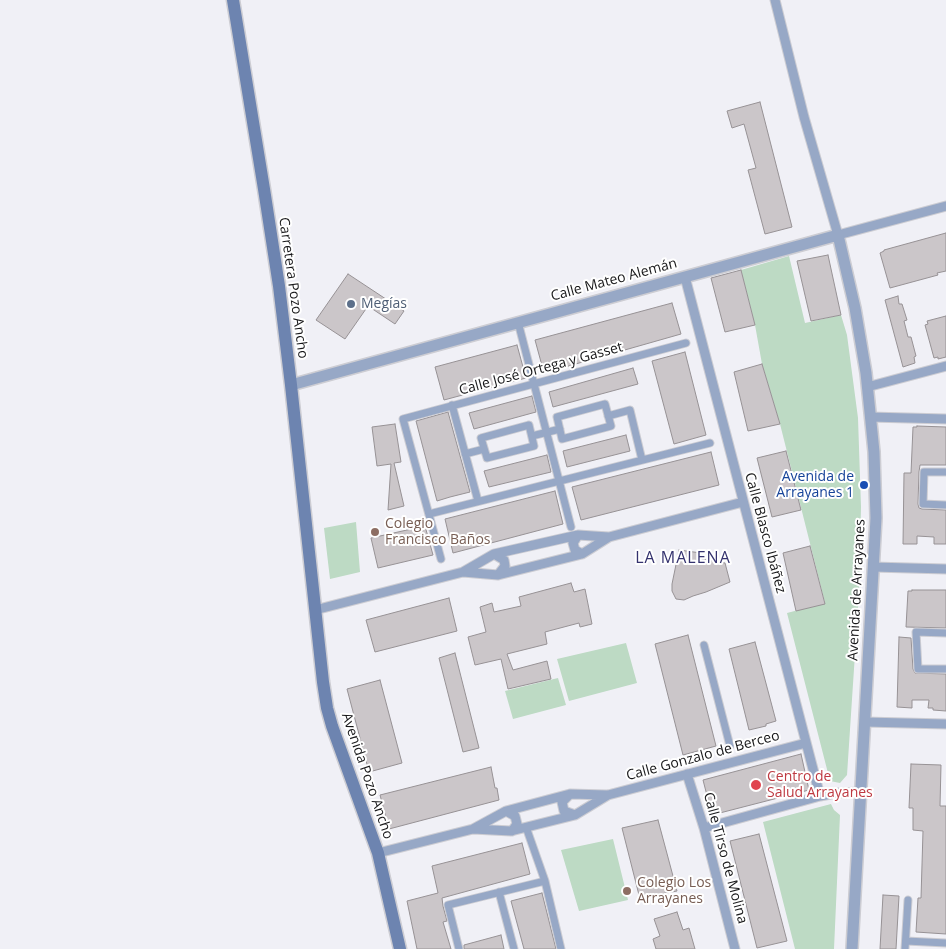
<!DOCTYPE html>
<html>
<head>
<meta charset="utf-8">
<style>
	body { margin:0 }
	canvas { display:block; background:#f0f0f6 }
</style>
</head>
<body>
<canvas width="946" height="949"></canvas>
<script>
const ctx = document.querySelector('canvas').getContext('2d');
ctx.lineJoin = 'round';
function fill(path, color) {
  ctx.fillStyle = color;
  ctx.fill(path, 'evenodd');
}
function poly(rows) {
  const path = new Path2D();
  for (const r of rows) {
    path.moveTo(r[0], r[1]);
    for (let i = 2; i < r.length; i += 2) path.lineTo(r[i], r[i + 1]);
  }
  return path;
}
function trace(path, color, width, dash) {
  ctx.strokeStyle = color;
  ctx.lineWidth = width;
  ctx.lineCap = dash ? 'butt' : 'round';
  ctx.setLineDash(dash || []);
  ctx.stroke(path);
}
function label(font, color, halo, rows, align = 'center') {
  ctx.font = font + ' "Open Sans",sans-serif';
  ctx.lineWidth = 4;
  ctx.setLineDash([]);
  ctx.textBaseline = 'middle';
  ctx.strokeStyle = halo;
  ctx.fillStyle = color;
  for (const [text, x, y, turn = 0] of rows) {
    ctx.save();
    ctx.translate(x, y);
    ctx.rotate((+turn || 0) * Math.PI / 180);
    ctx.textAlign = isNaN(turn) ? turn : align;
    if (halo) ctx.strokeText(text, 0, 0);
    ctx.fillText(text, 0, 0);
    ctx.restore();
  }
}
fill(poly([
	[789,256,805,323,841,315,847,335,858,418,861,507,859,593,847,775,840,783,830,781,787,613,825,603,780,424,762,364,755,325,741,270],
	[356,522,360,572,330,579,324,528],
	[626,643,637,683,569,701,557,659],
	[558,678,566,705,513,719,505,691],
	[831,804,834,810,840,815,834,949,795,949,763,822],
	[613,839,628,900,579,911,561,850]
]), '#bddac4');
const building = poly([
	[760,102,792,227,765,234,748,170,756,168,744,124,732,128,727,111,760,102],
	[946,233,946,271,937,273,938,275,890,288,880,253,884,251,884,250,946,233],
	[828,255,841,315,811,321,797,261,828,255],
	[741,270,755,325,725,332,711,278,741,270],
	[348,274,404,311,395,324,368,306,345,339,316,320,348,274],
	[898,296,899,304,902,304,907,320,904,321,908,337,911,337,916,356,914,357,915,363,903,367,885,300,898,296],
	[672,303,681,334,544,373,535,340,672,303],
	[946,316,946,357,938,359,938,357,934,358,925,325,928,324,927,321,946,316],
	[517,345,526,378,444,400,435,367,517,345],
	[685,352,706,435,674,444,652,361,685,352],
	[762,364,780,424,748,431,734,372,762,364],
	[633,368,638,384,553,407,549,392,633,368],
	[532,396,536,412,474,429,469,413,532,396],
	[448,412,470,492,450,497,437,501,416,421,448,412],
	[395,424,401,462,394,463,404,506,388,510,391,464,377,466,372,427,395,424],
	[917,426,946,427,946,465,920,465,919,472,918,504,919,508,922,509,946,510,946,544,934,544,934,537,917,536,917,544,903,544,904,473,911,473,913,427,917,427,917,426],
	[626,435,630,451,567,467,563,451,626,435],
	[786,451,801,510,772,517,757,458,786,451],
	[711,452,719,485,581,520,572,487,711,452],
	[547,455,551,472,489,487,484,471,547,455],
	[555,491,563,524,453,553,445,519,555,491],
	[425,526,433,555,378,568,371,538,425,526],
	[810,546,825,604,796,611,783,553,810,546],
	[679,550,701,553,700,558,725,563,730,582,706,592,693,596,684,600,676,599,672,591,672,584,679,550],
	[571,583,574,592,585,589,592,624,580,627,579,623,545,632,547,644,507,654,513,670,547,661,551,679,508,689,501,659,475,665,468,637,486,632,480,607,492,603,494,612,521,606,519,597,571,583],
	[912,590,946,590,946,628,906,627,908,591,912,591,912,590],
	[449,598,457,631,375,652,366,620,449,598],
	[688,635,716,746,683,755,655,644,688,635],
	[899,637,911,638,913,669,915,673,946,674,946,711,933,710,933,708,928,708,929,700,912,700,912,708,897,707,899,637],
	[755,642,776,721,766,724,766,726,749,730,729,649,755,642],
	[455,653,479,748,463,752,439,658,455,653],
	[380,680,402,763,369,772,347,689,380,680],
	[801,754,809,790,712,815,703,780,801,754],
	[911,764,941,765,940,806,946,806,946,934,916,932,918,898,921,898,923,831,913,830,913,808,909,808,911,764],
	[491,767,495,788,497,788,499,800,389,829,380,795,491,767],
	[658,820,677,891,655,895,656,896,640,899,622,828,658,820],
	[759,834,787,941,757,948,730,841,759,834],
	[522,843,530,874,442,898,443,906,447,921,443,922,451,949,417,949,407,901,438,893,432,866,522,843],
	[542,893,556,949,524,949,511,901,542,893],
	[883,895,899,896,896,949,880,949,883,895],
	[677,912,683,930,689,928,695,949,656,949,653,939,660,936,654,919,677,912],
	[501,935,504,949,464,949,464,945,501,935]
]);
fill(building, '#cbc6c9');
trace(building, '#979295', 1);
const pedestrian = poly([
	[518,322,571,527],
	[605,404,611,426,562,439,557,417,605,404],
	[452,405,478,501],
	[608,416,630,410,642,460],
	[529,425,534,446,487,458,481,438,529,425],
	[532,436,560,429],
	[465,454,484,449],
	[946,472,924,472,923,504,946,505],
	[429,514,710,443],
	[441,559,403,419,686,343],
	[946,633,916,632,918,669,946,669],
	[704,645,730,746],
	[526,827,545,881,561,949],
	[499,892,514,949],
	[906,941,946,943],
	[459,949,448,905,545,881],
	[905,949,908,900]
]);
const minor = poly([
	[775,0,804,117,838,235,946,206],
	[685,277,820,796],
	[867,387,946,366],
	[870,417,946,419],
	[578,535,573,543,575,550,582,554],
	[494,554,504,560,505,566,498,575],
	[873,567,946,569],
	[463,572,498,575,582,554,609,537,743,502],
	[315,610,463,572,494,554,578,535,609,537],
	[865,722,946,724],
	[687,774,704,828,735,949],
	[570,794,562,802,564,811,575,815],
	[506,811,515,816,517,824,512,831],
	[704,828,820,796,836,793,861,792],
	[473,829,511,831,575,815,608,795,806,743],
	[378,853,473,829,506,811,570,794,607,795]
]);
const tertiary = poly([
	[291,385,838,235,855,308,866,373,874,452,876,518,852,949]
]);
const secondary = poly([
	[233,0,264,189,279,286,291,385,323,682,327,708,332,726,378,853,400,949]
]);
trace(pedestrian, '#cdcdd3', 9);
trace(minor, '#cdcdd3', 11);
trace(tertiary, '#cdcdd3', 14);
trace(secondary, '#cdcdd3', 15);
trace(pedestrian, '#97a8c6', 7);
trace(minor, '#97a8c6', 9);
trace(tertiary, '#97a8c6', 11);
trace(secondary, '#6d84b0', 12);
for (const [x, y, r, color] of [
	[351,304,5,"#5c6f8a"],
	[864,485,5,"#1a4fb4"],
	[375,532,5,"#8d6e63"],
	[756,785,6,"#e0444e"],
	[627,891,5,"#8d6e63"]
]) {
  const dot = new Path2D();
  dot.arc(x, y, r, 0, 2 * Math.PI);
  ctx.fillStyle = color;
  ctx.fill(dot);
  trace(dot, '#fff', 2);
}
label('14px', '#171719', '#fff', [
	["Calle Mateo Alemán",614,280,-15],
	["Carretera Pozo Ancho",293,288,82],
	["Calle José Ortega y Gasset",541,369,-15],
	["Calle Blasco Ibáñez",765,533,75],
	["Avenida de Arrayanes",857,590,-87],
	["Calle Gonzalo de Berceo",703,756,-15],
	["Avenida Pozo Ancho",367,776,71],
	["Calle Tirso de Molina",725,858,75]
]);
label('14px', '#4e5e75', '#fff', [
	["Megías",361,304]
], 'left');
label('14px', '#164399', '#fff', [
	["Avenida de",854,477],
	["Arrayanes 1",854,493]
], 'right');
label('14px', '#785e54', '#fff', [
	["Colegio",385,524],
	["Francisco Baños",385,540],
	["Colegio Los",637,883],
	["Arrayanes",637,899]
], 'left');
label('14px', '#be3a42', '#fff', [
	["Centro de",767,777],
	["Salud Arrayanes",767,793]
], 'left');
ctx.letterSpacing = '1px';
label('16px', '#34326e', '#fff', [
	["LA MALENA",683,558]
]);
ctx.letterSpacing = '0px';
</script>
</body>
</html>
